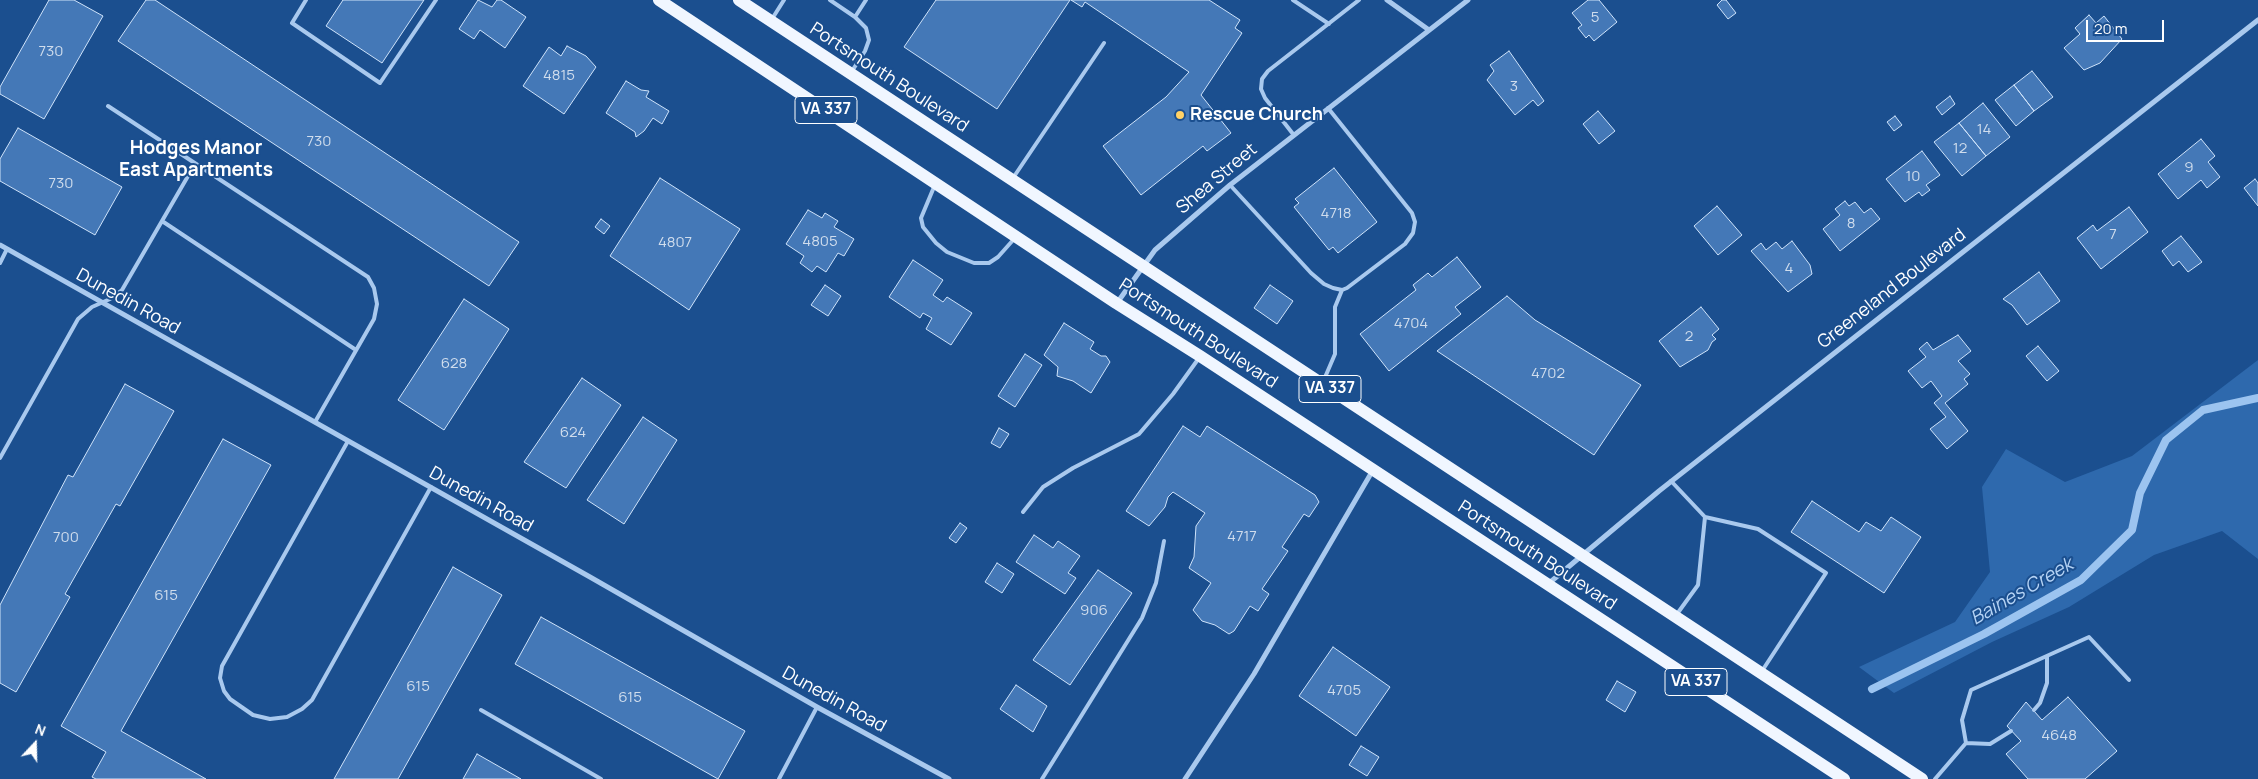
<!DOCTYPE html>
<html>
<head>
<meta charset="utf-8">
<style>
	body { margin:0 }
	#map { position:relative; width:2258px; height:779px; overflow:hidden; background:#1b4f8f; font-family:Manrope,sans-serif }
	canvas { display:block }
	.north { position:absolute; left:10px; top:719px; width:50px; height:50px; -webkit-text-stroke:4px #1b4f8f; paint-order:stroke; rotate:21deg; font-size:14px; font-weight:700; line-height:20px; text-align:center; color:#fff }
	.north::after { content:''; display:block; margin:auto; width:18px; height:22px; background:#fff; clip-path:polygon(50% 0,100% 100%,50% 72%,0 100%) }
	.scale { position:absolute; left:2086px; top:20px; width:78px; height:22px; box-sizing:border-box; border:2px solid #fff; border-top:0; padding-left:6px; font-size:15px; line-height:18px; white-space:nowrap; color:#fff; -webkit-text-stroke:4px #1b4f8f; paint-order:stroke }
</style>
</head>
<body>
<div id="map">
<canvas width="2258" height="779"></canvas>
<div class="north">N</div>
<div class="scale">20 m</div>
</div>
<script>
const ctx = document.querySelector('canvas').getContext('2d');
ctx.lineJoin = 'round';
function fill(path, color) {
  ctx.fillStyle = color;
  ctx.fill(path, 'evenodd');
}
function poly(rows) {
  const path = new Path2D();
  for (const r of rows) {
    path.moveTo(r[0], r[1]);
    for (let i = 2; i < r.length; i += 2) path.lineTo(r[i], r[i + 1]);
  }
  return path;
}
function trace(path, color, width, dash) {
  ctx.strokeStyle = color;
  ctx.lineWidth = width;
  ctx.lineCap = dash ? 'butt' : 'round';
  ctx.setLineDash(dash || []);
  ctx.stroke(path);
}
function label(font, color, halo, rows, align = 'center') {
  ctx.font = font + ' Manrope,sans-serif';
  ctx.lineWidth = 4;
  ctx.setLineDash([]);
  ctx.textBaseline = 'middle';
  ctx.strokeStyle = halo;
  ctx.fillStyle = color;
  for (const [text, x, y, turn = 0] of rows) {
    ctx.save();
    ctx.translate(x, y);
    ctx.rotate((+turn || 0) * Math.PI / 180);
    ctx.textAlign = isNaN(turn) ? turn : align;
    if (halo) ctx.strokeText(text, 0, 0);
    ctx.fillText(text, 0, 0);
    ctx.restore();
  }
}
fill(poly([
	[2258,360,2258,559,2222,531,2154,555,2069,607,1992,642,1894,693,1859,667,1955,622,1990,572,1982,487,2006,449,2065,482,2132,456]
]), '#2e69ad');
trace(poly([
	[1872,689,1984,634,2081,580,2132,530,2140,493,2166,440,2203,410,2258,398]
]), '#9cc4f0', 8);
const building = poly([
	[49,0,74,0,103,16,44,119,0,94,0,87,49,0],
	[146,0,155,0,519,242,489,286,118,41,146,0],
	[343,0,424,0,382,63,326,26,343,0],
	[478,0,492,7,497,0,501,0,526,17,505,48,480,30,474,39,459,29,478,0],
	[936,0,1070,0,997,109,904,47,936,0],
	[1071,0,1209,0,1240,20,1235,28,1242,33,1201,95,1231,133,1207,151,1203,146,1141,195,1103,146,1166,97,1189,72,1085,2,1082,7,1071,0],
	[1588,0,1599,0,1617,22,1594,41,1589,35,1586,38,1578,28,1582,25,1572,13,1588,0],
	[1722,0,1726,0,1736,13,1728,19,1717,5,1722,0],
	[2089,15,2096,23,2104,16,2122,39,2100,63,2084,70,2064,48,2080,34,2075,28,2089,15],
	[567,46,586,56,596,67,564,114,523,86,549,47,561,56,567,46],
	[1509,51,1544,101,1538,106,1533,100,1515,115,1487,80,1494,71,1490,65,1509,51],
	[2032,71,2053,97,2034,111,2014,85,2032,71],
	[626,81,641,90,649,91,646,97,669,111,662,124,653,118,644,131,636,137,635,132,606,113,626,81],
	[2014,85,2034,111,2016,126,1995,100,2014,85],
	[1950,96,1955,104,1942,115,1936,107,1950,96],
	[1983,103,2010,137,1986,156,1959,123,1983,103],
	[1598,111,1615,131,1599,144,1583,124,1598,111],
	[1895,116,1902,125,1894,131,1887,122,1895,116],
	[1959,123,1986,156,1962,176,1934,142,1959,123],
	[18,128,122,187,95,235,0,181,0,159,18,128],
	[2201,139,2215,156,2208,162,2220,177,2207,188,2201,180,2178,199,2158,174,2201,139],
	[1922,151,1940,175,1926,185,1930,190,1922,196,1919,192,1905,202,1886,179,1922,151],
	[1334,168,1377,222,1338,253,1333,247,1329,250,1294,207,1299,203,1295,199,1334,168],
	[660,178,740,229,689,310,610,256,660,178],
	[2255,179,2258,183,2258,206,2244,188,2255,179],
	[1845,201,1849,206,1855,202,1864,213,1871,208,1880,219,1840,251,1823,229,1840,215,1835,209,1845,201],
	[1717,206,1742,235,1718,255,1694,226,1717,206],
	[2129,207,2148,232,2101,269,2077,238,2093,225,2097,231,2129,207],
	[808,210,822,218,825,213,838,221,834,227,854,239,844,256,838,253,826,272,817,266,812,272,800,263,804,256,786,244,808,210],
	[601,219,610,226,604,234,595,227,601,219],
	[2181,236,2202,262,2188,272,2179,261,2173,266,2162,251,2181,236],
	[1792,241,1810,265,1812,274,1788,292,1751,251,1761,243,1766,250,1776,242,1782,249,1792,241],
	[1457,257,1481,287,1455,307,1461,314,1389,371,1360,334,1416,290,1413,285,1428,273,1432,277,1457,257],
	[913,260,943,280,933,295,943,302,947,297,972,313,951,345,926,329,932,318,923,313,920,318,889,297,913,260],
	[2039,272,2060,301,2027,325,2012,305,2003,299,2039,272],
	[825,285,841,296,828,316,811,305,825,285],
	[1270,285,1293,301,1277,324,1254,308,1270,285],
	[1507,296,1535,320,1641,385,1594,455,1437,351,1507,296],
	[464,299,509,329,444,430,398,400,464,299],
	[1701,307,1719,329,1712,335,1716,339,1712,342,1708,350,1680,367,1659,341,1701,307],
	[1064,323,1094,342,1090,349,1101,356,1106,356,1110,362,1091,393,1073,381,1057,376,1058,367,1044,355,1064,323],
	[1958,335,1971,351,1958,361,1970,374,1964,379,1968,384,1945,403,1968,431,1947,449,1930,429,1946,417,1934,403,1942,396,1931,381,1922,388,1908,371,1926,357,1919,349,1927,342,1933,350,1958,335],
	[2038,346,2059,371,2047,381,2026,356,2038,346],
	[1025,354,1042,365,1015,407,998,396,1025,354],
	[582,378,621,405,566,488,524,462,582,378],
	[125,384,174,411,120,506,116,504,65,594,70,597,16,692,0,683,0,605,68,475,73,477,125,384],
	[643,417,677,440,624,524,587,500,643,417],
	[1183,426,1200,437,1207,426,1315,495,1319,502,1309,517,1304,514,1282,547,1288,551,1262,589,1269,594,1258,611,1250,606,1234,631,1229,634,1215,625,1202,621,1193,610,1211,583,1189,568,1194,557,1196,526,1205,513,1173,492,1168,497,1165,507,1149,526,1126,511,1183,426],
	[999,428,1009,434,1000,448,991,443,999,428],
	[223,439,271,465,121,731,206,779,96,779,92,777,106,752,61,726,223,439],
	[1812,501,1859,532,1866,522,1881,531,1891,517,1921,537,1884,593,1791,532,1812,501],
	[960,523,967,528,956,543,949,538,960,523],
	[1034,535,1053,548,1058,541,1080,556,1068,573,1076,578,1065,594,1016,562,1034,535],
	[997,563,1014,574,1002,593,985,582,997,563],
	[453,567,502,595,398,779,334,779,453,567],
	[1098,570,1132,593,1070,685,1033,660,1098,570],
	[541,617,745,731,718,779,515,664,541,617],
	[1333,647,1390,687,1356,736,1299,696,1333,647],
	[1617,681,1636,692,1625,712,1606,700,1617,681],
	[1016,685,1047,706,1033,732,1000,709,1016,685],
	[2068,697,2117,751,2085,779,2028,779,2006,754,2021,741,2007,726,2026,702,2042,720,2068,697],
	[1361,746,1379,757,1367,776,1349,765,1361,746],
	[477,754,521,779,463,779,477,754]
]);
fill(building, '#4478b7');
trace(building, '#cfe3fa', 1);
trace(poly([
	[306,0,292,23,380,83,436,0],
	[830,0,855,17,866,28,869,40,865,51,852,71],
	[1293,0,1329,24],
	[855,17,866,0],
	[772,19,784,0],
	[108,106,368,277,374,288,377,304,374,319,315,422],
	[1293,134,1265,98,1261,89,1262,79,1268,71,1359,0],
	[1013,178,1104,43],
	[1230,185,1311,273,1324,284,1333,288,1342,290,1347,288,1405,244,1413,233,1415,222,1412,213,1328,108],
	[934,187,921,218,923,227,936,243,947,252,974,263,989,263,998,257,1014,239],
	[162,221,356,350],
	[0,263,7,249],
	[1323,382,1335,354,1335,307,1342,290],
	[348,441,222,666,220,678,224,691,230,699,253,715,270,719,287,717,302,709,312,700,431,487],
	[0,458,78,319,92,307,110,299,122,290,195,164],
	[1671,481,1705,517,1698,585,1677,614],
	[1023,512,1043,487,1073,468,1139,434,1173,394,1199,358],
	[1705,517,1758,529,1826,573,1762,671],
	[481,710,601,779],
	[2034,710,2040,703,2047,683,2047,656],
	[1966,743,1990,744,2011,731],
	[779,779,817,707],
	[1042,779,1142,618,1156,583,1164,541],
	[1935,779,1966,743,1962,720,1971,690,2089,637,2129,680]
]), '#a9c9ee', 4);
trace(poly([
	[1387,0,1429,30],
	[0,245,590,577,817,707,949,779],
	[1117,303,1155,250,1230,185,1468,0],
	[1548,584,1659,491,2258,20],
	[1185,779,1254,674,1373,470]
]), '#a9c9ee', 5);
trace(poly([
	[659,0,1116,303,1200,356,1844,779],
	[739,0,1922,779]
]), '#f0f6ff', 12);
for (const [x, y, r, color] of [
	[1180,115,5,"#ffd166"]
]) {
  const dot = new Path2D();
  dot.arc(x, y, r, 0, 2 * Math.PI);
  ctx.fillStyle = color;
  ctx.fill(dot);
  trace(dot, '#1b4f8f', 2);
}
label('15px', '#d0dded', null, [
	["5",1595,18],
	["730",51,52],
	["4815",559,76],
	["3",1514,87],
	["14",1984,130],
	["730",319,142],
	["12",1960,149],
	["9",2189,168],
	["10",1913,177],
	["730",61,184],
	["4718",1336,214],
	["8",1851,224],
	["7",2113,235],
	["4805",820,242],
	["4807",675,243],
	["4",1789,269],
	["4704",1411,324],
	["2",1689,337],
	["628",454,364],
	["4702",1548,374],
	["624",573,433],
	["4717",1242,537],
	["700",66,538],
	["615",166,596],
	["906",1094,611],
	["615",418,687],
	["4705",1344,691],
	["615",630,698],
	["4648",2059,736]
]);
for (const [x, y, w] of [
	[826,110,62],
	[1330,389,62],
	[1696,682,62]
]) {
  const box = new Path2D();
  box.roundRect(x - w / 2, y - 13.5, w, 27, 4);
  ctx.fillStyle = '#1b4f8f';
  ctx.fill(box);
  trace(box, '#fff', 1);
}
label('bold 16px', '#fff', null, [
	["VA 337",826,110],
	["VA 337",1330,389],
	["VA 337",1696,682]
]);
label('18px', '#fff', '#1b4f8f', [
	["Portsmouth Boulevard",889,78,33],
	["Shea Street",1217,179,-40],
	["Greeneland Boulevard",1892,289,-38],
	["Dunedin Road",128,302,29],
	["Portsmouth Boulevard",1198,334,33],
	["Dunedin Road",481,500,29],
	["Portsmouth Boulevard",1537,556,33],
	["Dunedin Road",834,700,29]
]);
label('bold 18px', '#fff', '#1b4f8f', [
	["Rescue Church",1190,115]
], 'left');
label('bold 19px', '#fff', '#1b4f8f', [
	["Hodges Manor",196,149],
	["East Apartments",196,171]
]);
label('italic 19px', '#b5d3f5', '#1b4f8f', [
	["Baines Creek",2022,592,-30]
]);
</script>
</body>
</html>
